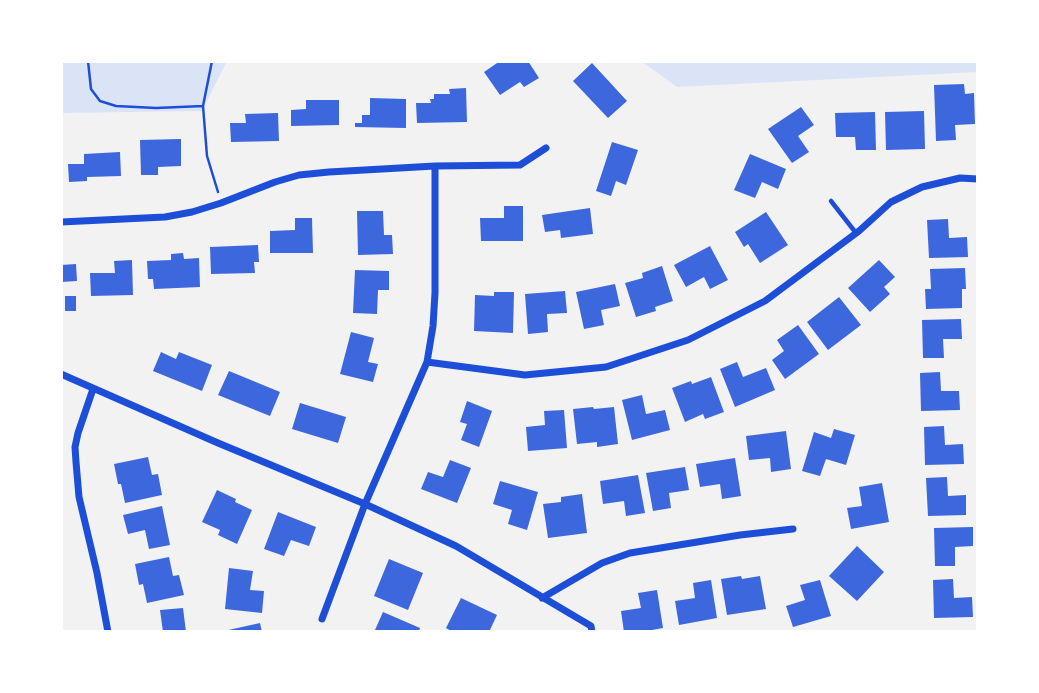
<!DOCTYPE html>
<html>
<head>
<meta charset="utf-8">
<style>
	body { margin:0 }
	#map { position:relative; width:1039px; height:693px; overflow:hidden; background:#f2f2f2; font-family:"Roboto Condensed",sans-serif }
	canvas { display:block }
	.frame { position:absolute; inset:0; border:63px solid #fff; pointer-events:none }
</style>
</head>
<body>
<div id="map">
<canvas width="1039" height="693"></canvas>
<div class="frame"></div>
</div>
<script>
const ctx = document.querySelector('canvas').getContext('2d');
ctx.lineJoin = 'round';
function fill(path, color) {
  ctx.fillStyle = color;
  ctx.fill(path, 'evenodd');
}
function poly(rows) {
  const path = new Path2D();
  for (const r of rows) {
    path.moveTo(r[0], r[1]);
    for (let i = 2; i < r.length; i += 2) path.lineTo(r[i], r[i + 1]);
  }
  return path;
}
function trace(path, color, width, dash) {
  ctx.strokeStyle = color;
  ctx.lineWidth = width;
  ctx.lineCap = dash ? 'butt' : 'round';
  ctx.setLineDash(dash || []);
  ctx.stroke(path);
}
fill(poly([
	[61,61,227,61,202,111,61,113],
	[641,61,978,61,978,72,677,87]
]), '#dbe4f7');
fill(poly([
	[500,61,528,61,539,78,524,87,520,82,500,95,484,72],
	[592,63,627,101,608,118,573,81],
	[964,84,965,94,974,93,975,124,955,125,956,140,936,141,934,85],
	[466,88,467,122,417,123,416,103,431,103,430,99,434,99,434,94,450,94,449,89],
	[370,98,406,99,406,128,355,127,355,123,362,123,362,115,370,115],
	[306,100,339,100,339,125,291,126,291,110,306,109],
	[801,107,814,125,798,136,809,152,792,163,768,129],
	[924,111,925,149,886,150,885,112],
	[875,112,876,150,856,150,855,137,836,137,835,113],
	[278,113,279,141,231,142,230,123,246,123,245,114],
	[181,139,181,166,158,167,158,175,141,175,140,140],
	[612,142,638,150,626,185,616,181,611,196,596,191],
	[120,152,121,176,87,177,87,181,69,182,68,164,84,164,84,154],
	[750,154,786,169,778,189,762,182,755,198,734,190],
	[504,206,523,206,523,241,481,241,480,218,504,218],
	[590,208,593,234,561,238,560,230,545,232,542,215],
	[357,211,383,211,384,235,392,235,393,254,358,255],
	[766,212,788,245,760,263,748,244,744,247,735,232],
	[295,218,312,218,313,253,270,253,270,231,295,230],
	[948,219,949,238,967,237,968,257,929,258,927,220],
	[258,245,259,262,254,262,255,273,211,274,210,247],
	[710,246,728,280,710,289,704,277,686,287,674,265],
	[183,253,184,259,199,258,200,287,154,289,153,279,148,279,147,261,171,260,171,254],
	[132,260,133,295,91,296,90,273,115,273,114,261],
	[879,260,895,277,884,287,890,294,870,312,848,288],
	[76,264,77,281,61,282,61,265],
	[662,266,673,301,655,307,656,311,636,317,625,283,643,278,642,273],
	[965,268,966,289,962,289,962,308,926,309,925,289,931,289,930,269],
	[355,270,389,271,389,290,378,290,377,314,353,313],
	[615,284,620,306,601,310,604,325,584,329,576,292],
	[565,291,567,313,547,314,548,332,528,334,525,294],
	[494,292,514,292,513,333,474,331,475,295,494,296],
	[65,296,76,296,76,311,65,311],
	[839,297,861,325,828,350,807,322],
	[961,319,962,339,943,339,944,358,923,358,922,320],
	[798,325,819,354,785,379,772,360,784,351,777,340],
	[351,332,374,338,368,362,378,364,373,382,340,374],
	[161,352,176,359,179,352,212,365,202,391,153,371],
	[737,362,743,377,766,368,775,390,735,407,720,369],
	[229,371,280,392,270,416,218,395],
	[940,372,941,391,959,391,960,410,921,411,920,373],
	[711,377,724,412,705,419,703,414,685,422,672,388,691,381,692,384],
	[642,395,646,414,665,410,670,430,632,440,622,400],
	[467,401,492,411,479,447,461,440,467,424,460,422],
	[300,403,346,417,338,443,292,429],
	[593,407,594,409,614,407,618,444,597,447,597,442,577,444,573,409],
	[564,410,567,448,528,451,526,427,545,425,544,411],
	[944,426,945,445,963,444,964,464,925,465,924,427],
	[834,429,855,435,846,465,826,459,820,476,802,471,814,432,831,438],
	[786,431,791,469,771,472,770,458,749,460,746,436],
	[148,457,152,475,158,474,162,495,125,503,121,484,118,484,114,464],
	[735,458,741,496,722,499,720,484,700,487,696,464],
	[450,460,471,468,457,503,421,489,428,472,443,477],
	[685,467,689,490,669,493,671,508,653,511,646,473],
	[638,475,645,513,626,516,624,501,603,504,600,481],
	[947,477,948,496,966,495,966,515,928,516,926,478],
	[500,481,538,492,527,530,508,524,512,510,493,504],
	[882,483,889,522,851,529,847,508,862,506,859,487],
	[217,490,236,499,235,502,252,510,237,544,218,535,220,530,202,522],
	[582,494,587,533,548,538,543,504,561,502,561,497],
	[162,506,170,545,149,549,145,530,128,534,123,515],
	[278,512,316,527,309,546,291,540,284,556,264,549],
	[973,527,973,546,955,547,955,566,935,566,934,528],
	[857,546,884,572,857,601,829,576],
	[169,557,173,576,179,575,184,595,147,603,143,584,139,585,135,564],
	[389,559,423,573,408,610,374,596],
	[229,568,253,571,250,590,264,591,262,613,225,609],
	[741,576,742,579,760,576,766,609,727,615,721,579],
	[953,579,954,598,972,597,973,617,934,618,933,580],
	[711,580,717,618,679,625,675,601,695,598,693,583],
	[820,580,831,616,793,627,786,606,805,600,800,585],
	[657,590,663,628,641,632,624,632,621,611,641,608,638,593],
	[461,598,497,615,489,632,453,632,446,628],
	[183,608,186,632,163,632,160,610],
	[383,612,420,628,419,632,379,632,375,630],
	[260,623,262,632,224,632,224,631]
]), '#3d67dc');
trace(poly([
	[88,61,91,89,100,101,116,106,156,108,203,106],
	[212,61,203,106,207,156,218,192]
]), '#1d4ed8', 2.5);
trace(poly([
	[831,201,856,233]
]), '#1d4ed8', 4.5);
trace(poly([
	[61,222,165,217,192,212,221,203,275,182,299,175,329,172,435,166,520,165,546,148],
	[427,362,525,375,606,367,688,340,765,301,859,231,891,202,922,187,960,178,978,179],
	[61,374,218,443,365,504,456,546,591,626,592,632],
	[93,389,78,433,75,447,76,462,79,497,97,573,108,632],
	[542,598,602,563,630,553,740,535,793,529],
	[322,619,365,504,427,362,433,326,435,293,435,166]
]), '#1d4ed8', 7);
</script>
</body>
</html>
